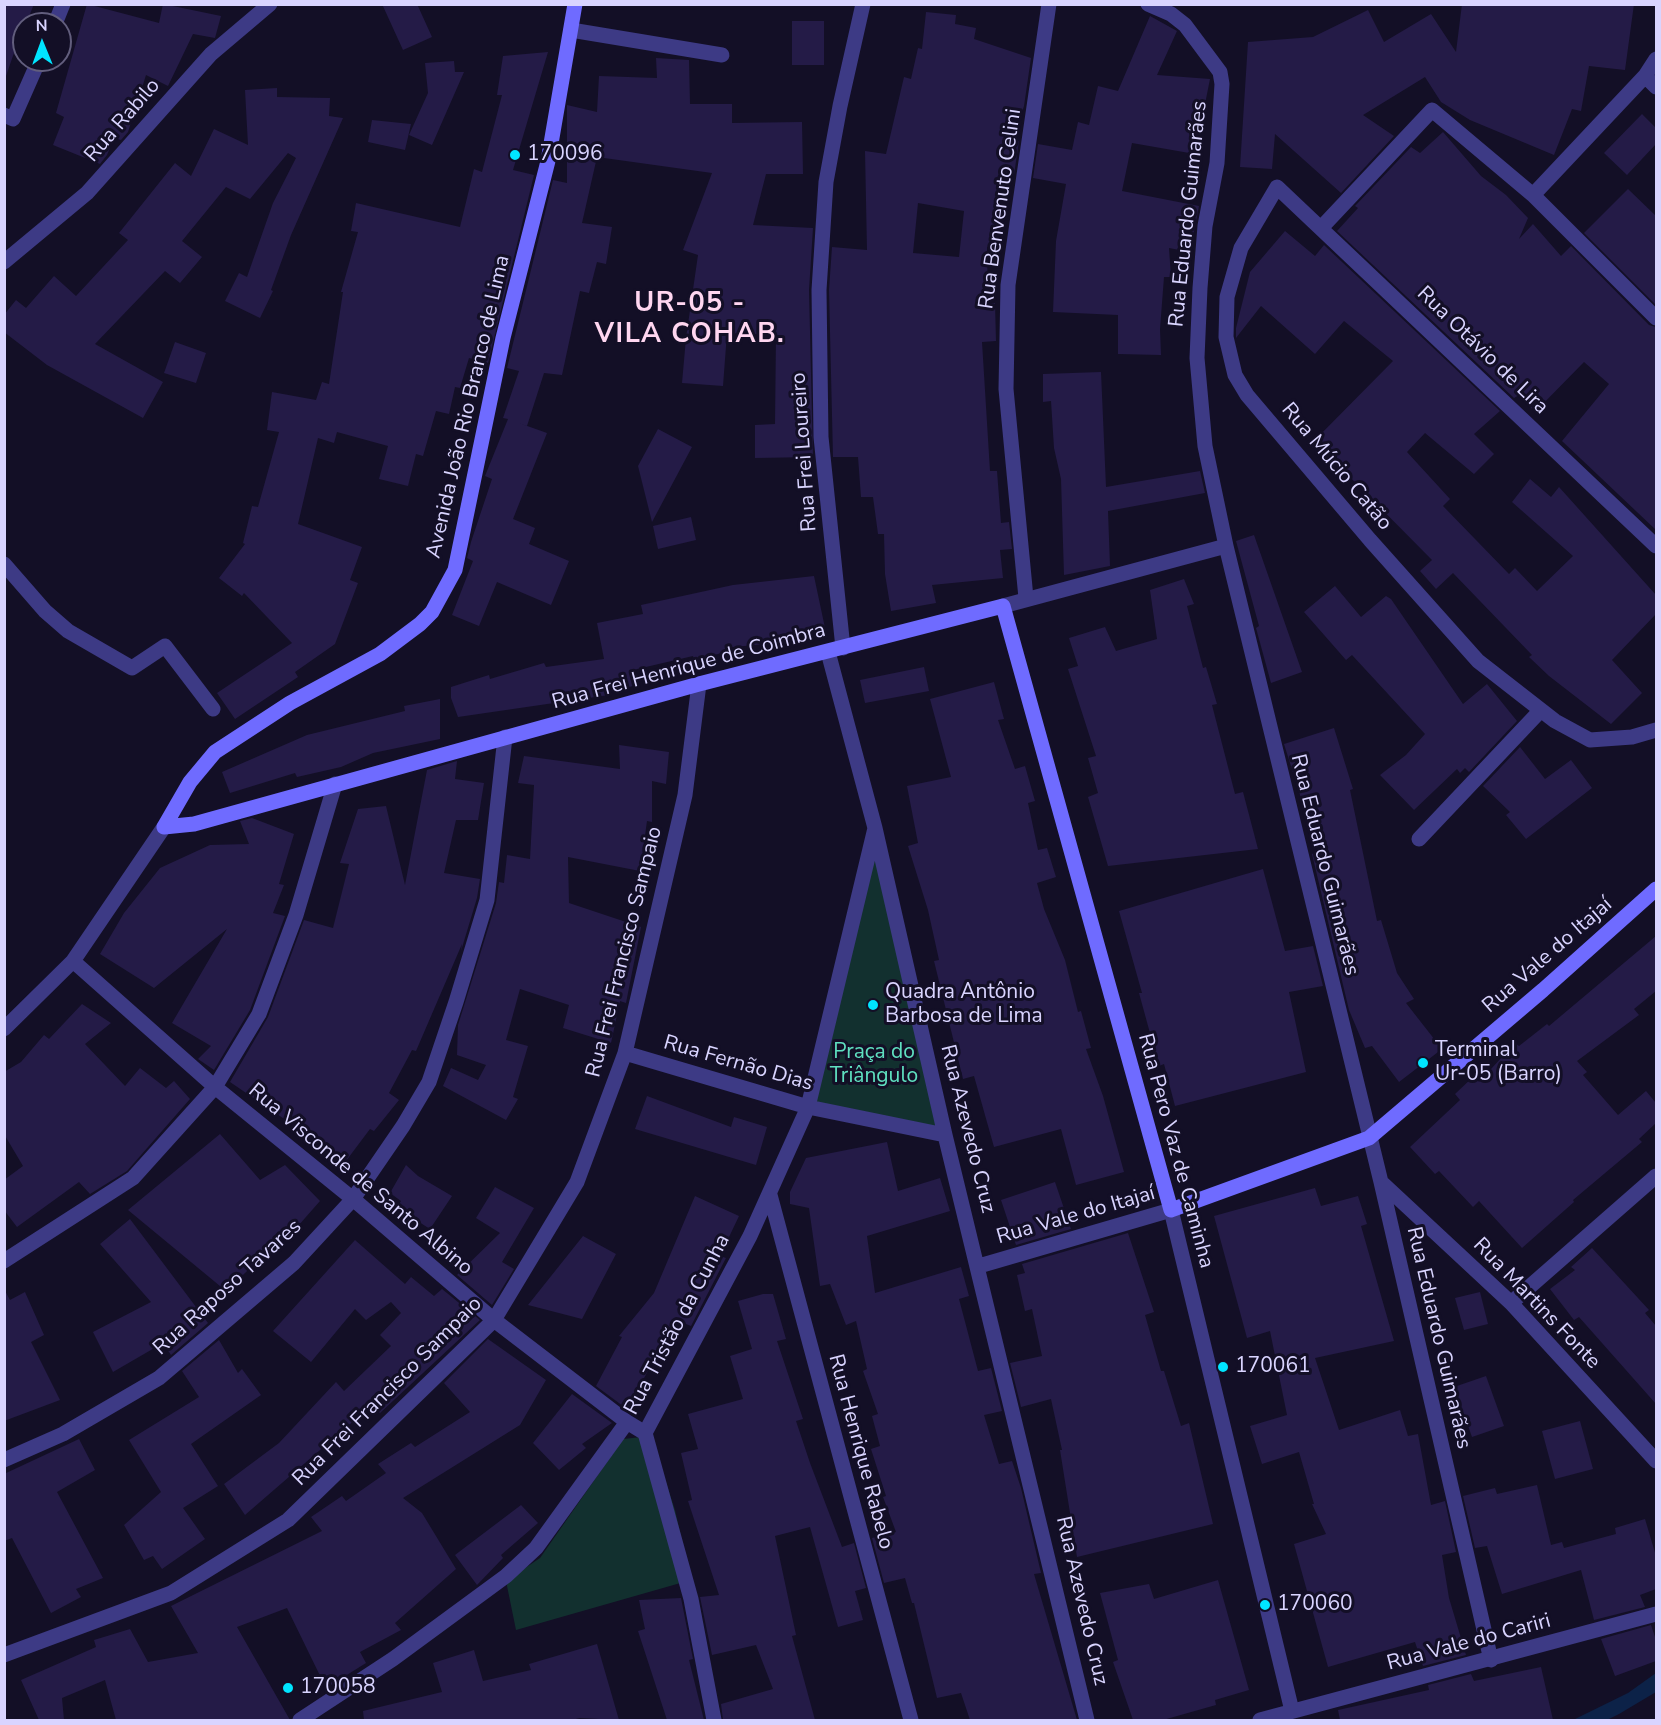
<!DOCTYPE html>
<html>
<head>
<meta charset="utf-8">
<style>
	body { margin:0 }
	#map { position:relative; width:1661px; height:1725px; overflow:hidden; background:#130f26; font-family:"Nunito Sans",sans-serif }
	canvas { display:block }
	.frame { position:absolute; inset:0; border:6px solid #d9d4ff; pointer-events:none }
	.north { position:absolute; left:12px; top:12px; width:60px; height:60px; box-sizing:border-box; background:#130f26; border:2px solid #625e7d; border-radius:50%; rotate:359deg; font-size:16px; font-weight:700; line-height:24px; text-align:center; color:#d9d4ff }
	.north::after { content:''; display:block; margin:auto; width:21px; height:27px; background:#00e5ff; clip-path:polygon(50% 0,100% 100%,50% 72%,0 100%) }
</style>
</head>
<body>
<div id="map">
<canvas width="1661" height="1725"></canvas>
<div class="frame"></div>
<div class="north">N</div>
</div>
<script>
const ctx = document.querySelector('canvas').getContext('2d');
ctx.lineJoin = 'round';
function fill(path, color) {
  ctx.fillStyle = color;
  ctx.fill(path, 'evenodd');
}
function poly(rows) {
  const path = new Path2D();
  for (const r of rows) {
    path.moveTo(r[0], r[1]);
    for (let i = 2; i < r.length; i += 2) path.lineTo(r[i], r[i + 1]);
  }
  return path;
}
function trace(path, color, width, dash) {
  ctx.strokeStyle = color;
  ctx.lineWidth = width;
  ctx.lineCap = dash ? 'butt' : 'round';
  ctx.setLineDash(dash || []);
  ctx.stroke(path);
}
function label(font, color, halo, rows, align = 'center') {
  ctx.font = font + ' "Nunito Sans",sans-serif';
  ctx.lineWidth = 6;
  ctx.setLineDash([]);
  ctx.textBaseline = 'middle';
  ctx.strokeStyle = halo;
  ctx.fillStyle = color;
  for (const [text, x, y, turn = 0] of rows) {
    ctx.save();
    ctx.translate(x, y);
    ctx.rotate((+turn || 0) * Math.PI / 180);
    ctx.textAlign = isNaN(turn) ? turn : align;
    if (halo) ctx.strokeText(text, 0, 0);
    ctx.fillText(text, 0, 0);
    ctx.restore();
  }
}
fill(poly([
	[875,828,945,1135,808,1107],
	[651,1436,675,1510,691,1580,516,1630,506,1581,540,1558,623,1439]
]), '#12302f');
fill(poly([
	[1656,1673,1656,1692,1619,1714,1607,1720,1573,1720,1628,1693]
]), '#0c2248');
fill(poly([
	[4,4,34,4,26,24,24,24,6,76],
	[87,4,159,23,163,4,221,16,215,38,193,34,168,86,146,75,128,132,121,140,114,138,107,155,100,164,53,145,64,117,56,113],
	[382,4,417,4,432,37,403,50],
	[1462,4,1634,4,1625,70,1589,66,1581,111,1572,109,1554,155,1470,120,1441,102,1425,77,1363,115,1394,136,1341,193,1275,134,1272,169,1240,167,1248,42,1313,37,1368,10,1384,42,1431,14,1456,52],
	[926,12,956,15,955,24,976,28,974,39,1031,58,1024,106,1013,140,1019,141,1014,175,1003,173,992,247,987,247,988,303,995,303,996,341,982,342,990,471,997,471,1001,523,1009,522,1012,549,1000,550,1003,578,932,585,936,603,891,611,885,574,884,534,878,534,873,497,861,497,858,457,833,457,829,290,832,247,867,250,865,151,886,154,904,77,911,79,918,48,922,49],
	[918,203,964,211,959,257,913,253],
	[1150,16,1177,31,1157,75,1210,79,1195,154,1132,143,1122,191,1199,206,1190,252,1169,248,1171,277,1164,277,1160,329,1161,355,1118,354,1118,315,1053,312,1056,241,1066,184,1033,178,1038,144,1072,150,1078,122,1089,125,1098,86,1118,91],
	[792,21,824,21,824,65,792,65],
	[548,52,513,170,534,175,488,363,469,358,460,388,455,387,449,414,436,411,423,456,416,454,408,486,379,479,388,446,337,432,334,443,318,438,298,524,362,547,350,580,358,583,335,644,295,672,298,677,235,719,217,693,292,643,244,593,242,596,219,578,245,544,243,543,252,506,258,507,279,432,267,430,272,392,316,400,322,382,329,384,343,292,341,292,358,232,351,231,356,203,460,227,474,169,482,172,502,95,497,95,503,56],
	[656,58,689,60,690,104,732,104,732,123,802,122,803,174,766,174,753,225,813,228,809,290,813,457,755,458,755,425,775,424,776,335,727,333,723,386,682,383,686,338,698,255,683,250,712,173,597,157,582,223,612,227,606,264,597,262,589,293,580,291,562,375,544,373,527,426,516,422,547,433,513,519,535,528,529,544,569,561,551,605,497,582,479,626,452,615,473,561,467,558,471,542,492,479,485,476,508,419,503,418,519,371,507,368,553,180,567,183,567,105,597,112,599,76,657,78],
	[454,61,455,72,464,72,432,145,409,135,428,93,425,63],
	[277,88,277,97,330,98,329,116,343,118,291,235,271,290,273,291,260,318,225,301,239,273,247,277,273,203,296,158,288,153,250,199,226,187,182,241,202,257,180,283,165,271,95,344,163,382,143,418,47,365,4,332,4,315,16,300,26,308,54,276,76,296,128,240,119,233,175,163,191,176,214,129,248,145,245,90],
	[1642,114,1656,128,1656,144,1627,175,1604,153],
	[372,120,411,124,405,150,368,142],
	[1443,132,1481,176,1506,195,1528,218,1519,239,1533,224,1561,256,1571,246,1649,325,1656,327,1656,530,1562,441,1609,384,1584,362,1535,412,1519,395,1514,398,1337,231,1358,208,1355,206,1411,147,1420,153],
	[1628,189,1656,216,1656,305,1584,233],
	[1285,231,1315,256,1324,245,1500,411,1474,434,1494,454,1474,474,1425,433,1407,452,1450,499,1443,506,1509,574,1515,568,1537,591,1573,556,1512,502,1530,479,1551,497,1559,487,1656,595,1656,614,1612,660,1642,693,1611,724,1549,676,1529,657,1532,655,1453,573,1436,589,1420,571,1432,560,1335,462,1332,466,1310,445,1393,361,1344,321,1315,354,1261,306,1236,338,1236,328,1250,272],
	[175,342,206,353,196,383,164,373],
	[1101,372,1106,487,1200,471,1205,493,1108,511,1110,566,1064,575,1061,479,1054,448,1051,401,1043,402,1043,374],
	[658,429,692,447,652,522,638,466],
	[691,517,696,540,658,549,653,526],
	[1254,535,1302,672,1271,683,1256,628,1259,626,1236,541],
	[814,576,825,628,784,636,784,642,725,648,726,652,694,660,693,656,633,670,637,685,609,692,609,695,458,717,451,698,451,687,489,675,490,679,544,663,546,667,604,659,597,623,643,614,641,605,733,585],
	[1184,579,1194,604,1187,606,1203,668,1206,667,1217,704,1212,705,1235,794,1243,792,1258,849,1108,866,1088,797,1098,793,1088,758,1096,756,1068,669,1078,666,1069,638,1105,627,1116,651,1157,639,1150,590],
	[1335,586,1361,617,1386,596,1391,599,1463,704,1487,684,1517,721,1469,772,1465,768,1460,773,1457,769,1414,810,1380,775,1406,755,1425,734,1352,655,1346,660,1304,612],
	[924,667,929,691,865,703,860,680],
	[994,682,1004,719,998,720,1015,769,1025,766,1035,801,1028,803,1038,850,1047,848,1056,877,1037,883,1044,909,1065,960,1078,1012,1081,1011,1091,1048,1086,1049,1103,1096,1124,1172,1076,1185,1061,1129,994,1147,974,1076,963,1079,934,961,939,960,928,910,908,846,918,843,907,786,951,777,930,699],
	[440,699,440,739,373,753,341,767,297,777,295,773,230,793,222,772,307,735,405,711,404,706],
	[1334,728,1353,789,1350,790,1377,921,1381,920,1397,973,1414,999,1406,1003,1442,1049,1399,1082,1372,1046,1365,1048,1349,1010,1312,854,1318,852,1284,744],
	[619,745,669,752,666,784,652,781,652,822,647,821,640,871,568,857,569,903,641,927,626,1003,620,1001,611,1043,563,1028,569,1005,520,989,506,1040,528,1046,513,1097,518,1099,506,1120,443,1086,451,1068,478,1080,486,1065,457,1055,458,1025,496,903,499,882,504,883,507,855,530,859,534,785,518,783,524,756,620,769],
	[1520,747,1545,779,1571,760,1592,788,1526,839,1506,815,1510,812,1483,786],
	[457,761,455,779,484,783,478,820,456,820,444,873,480,879,477,898,461,951,462,944,416,1051,412,1050,389,1093,399,1100,374,1131,370,1129,346,1161,230,1082,268,1017,304,920,333,928,349,864,340,863,358,809,386,806,405,885,427,770],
	[252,818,294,834,279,884,284,885,273,913,285,916,250,1010,214,1070,198,1059,211,1046,172,1023,227,929,154,988,100,954,124,913,160,868,210,845,249,844,240,821],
	[1263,869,1285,951,1313,946,1323,986,1289,992,1306,1072,1175,1106,1164,1064,1159,1066,1139,993,1142,993,1119,911],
	[1656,936,1656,991,1634,1009,1639,1015,1577,1061,1587,1072,1583,1075,1618,1115,1646,1091,1656,1103,1656,1123,1639,1139,1642,1142,1573,1200,1574,1202,1522,1248,1479,1201,1473,1207,1439,1171,1435,1174,1410,1147,1460,1100,1455,1094,1474,1076,1479,1082,1515,1043,1519,1046,1547,1024,1549,1026],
	[82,1004,111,1023,85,1044,125,1086,140,1068,166,1088,174,1081,190,1099,127,1171,90,1194,79,1182,17,1227,4,1210,4,1180,23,1166,4,1134,4,1072,21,1062,44,1035,49,1039],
	[647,1096,731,1127,734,1117,767,1127,756,1165,635,1129],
	[220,1134,260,1180,285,1165,320,1201,269,1259,264,1255,226,1291,128,1210],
	[887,1142,898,1191,940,1178,950,1211,867,1236,875,1293,961,1267,969,1296,959,1299,978,1371,991,1368,1002,1411,984,1415,999,1464,1012,1461,1021,1488,1041,1573,1034,1574,1077,1720,970,1720,961,1693,937,1698,914,1603,912,1603,905,1578,884,1583,872,1538,896,1532,883,1497,886,1496,871,1449,880,1446,872,1416,878,1414,863,1371,867,1369,856,1321,846,1325,830,1284,820,1286,809,1208,790,1204,790,1192,806,1158],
	[406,1165,418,1176,452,1196,430,1229,397,1208,401,1201,390,1193],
	[1055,1182,1071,1229,1016,1245,1001,1200],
	[495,1187,534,1208,502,1262,514,1269,492,1305,457,1275,500,1233,476,1218],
	[1315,1188,1321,1206,1358,1196,1367,1224,1361,1226,1394,1341,1315,1358,1339,1430,1400,1410,1408,1436,1418,1434,1431,1505,1445,1501,1456,1552,1442,1555,1449,1598,1466,1655,1423,1666,1415,1642,1328,1667,1294,1544,1326,1534,1312,1504,1314,1504,1299,1452,1262,1464,1250,1426,1287,1415,1270,1331,1247,1338,1214,1216],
	[695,1196,739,1216,720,1256,726,1258,691,1326,676,1320,627,1409,596,1386,622,1337,619,1336,654,1293],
	[130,1219,208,1323,171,1355,163,1343,113,1372,93,1332,151,1302,100,1244],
	[1128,1233,1154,1312,1145,1315,1161,1371,1164,1371,1181,1426,1189,1423,1213,1524,1077,1557,1060,1450,1062,1450,1051,1399,1021,1407,1010,1363,1042,1356,1032,1309,1025,1311,1017,1275,1025,1273,1022,1264],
	[583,1236,616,1254,582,1319,528,1305],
	[355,1240,405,1284,411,1277,434,1296,442,1289,480,1320,380,1413,372,1405,245,1515,224,1484,279,1443,336,1382,344,1391,391,1346,380,1335,401,1313,391,1302,366,1320,355,1309,311,1362,273,1331],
	[1592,1248,1649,1310,1645,1313,1656,1326,1656,1404,1579,1317,1574,1320,1550,1289,1575,1270,1571,1267],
	[4,1289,10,1300,25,1292,44,1335,31,1342,60,1400,4,1421],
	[1480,1292,1488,1324,1464,1330,1455,1298],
	[763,1294,773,1294,786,1339,777,1341,803,1419,796,1421,810,1463,842,1547,854,1543,866,1588,855,1591,863,1620,838,1627,810,1527,775,1536,796,1635,792,1636,815,1720,723,1720,721,1704,773,1689,756,1645,712,1655,700,1597,719,1595,688,1501,692,1500,681,1453,698,1449,688,1414,743,1399,730,1356,752,1349,738,1301],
	[488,1339,546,1380,520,1425,403,1498,422,1513,456,1569,395,1623,401,1630,360,1652,366,1663,326,1688,287,1608,237,1627,290,1720,116,1720,105,1680,62,1698,64,1720,39,1720,21,1680,96,1647,94,1640,130,1629,148,1662,198,1653,171,1606,322,1531,311,1517,342,1496,346,1501,386,1473,378,1464,411,1443,415,1447,470,1412,444,1383],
	[219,1340,238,1373,242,1369,261,1395,191,1444,218,1486,183,1508,205,1539,162,1569,153,1556,144,1560,124,1525,161,1492,129,1440,199,1397,182,1371],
	[1486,1376,1504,1426,1472,1437,1454,1387],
	[572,1394,612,1423,582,1444,586,1448,559,1470,533,1443],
	[1580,1421,1593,1469,1555,1479,1542,1431],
	[79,1439,95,1470,57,1492,103,1578,76,1589,81,1597,51,1613,12,1538,4,1541,4,1474],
	[1537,1485,1551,1545,1562,1542,1564,1548,1616,1534,1615,1528,1645,1519,1656,1556,1656,1589,1640,1595,1645,1607,1594,1620,1581,1570,1502,1594,1487,1546,1475,1548,1463,1496,1495,1488,1497,1494],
	[521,1505,538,1523,501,1555,503,1558,477,1585,455,1555],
	[1218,1580,1249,1690,1215,1700,1216,1705,1163,1720,1133,1720,1113,1662,1118,1660,1100,1593,1149,1584,1154,1599],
	[681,1598,693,1659,689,1660,704,1720,667,1720,638,1631,645,1629,639,1600],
	[1651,1625,1656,1640,1656,1661,1615,1676,1601,1639],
	[597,1644,619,1720,580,1718,571,1720,364,1720,363,1711,442,1692,433,1663,474,1650,483,1681,531,1670,529,1664],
	[1541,1667,1553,1720,1340,1720,1338,1710,1429,1690,1428,1685,1471,1674,1474,1681]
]), '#241b47');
trace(poly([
	[571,30,722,55]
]), '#3d3a85', 15);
trace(poly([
	[1148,4,1171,14,1185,25,1220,72,1222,84,1217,163,1205,226,1200,288,1197,358,1205,446,1226,546,1381,1182,1491,1660],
	[55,24,63,4],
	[1645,76,1656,87],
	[4,115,13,119,39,60],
	[1533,195,1645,76,1656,59],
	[1321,228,1432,110,1533,195,1656,318],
	[4,262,87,193,211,54,270,4],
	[1656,546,1277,187,1241,248,1227,297,1226,337,1235,375,1247,395,1370,540,1478,661,1555,721,1590,740,1632,737,1656,730],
	[4,564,45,611,68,631,132,668,165,646,213,709],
	[1026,598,1006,389,1008,285,1049,4],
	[1003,606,1226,546],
	[843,648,821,437,819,290,826,182,840,106,863,4],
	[828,652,875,828,945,1135,1087,1720],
	[1419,839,1541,710],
	[73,961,215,1087,353,1199,494,1320,627,1422],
	[4,1029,73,961,164,827],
	[625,1053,808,1107,945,1135],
	[1381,1182,1511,1303,1656,1461],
	[770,1195,911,1720],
	[4,1261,133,1178,215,1087,259,1014,296,915,335,784],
	[979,1266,1171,1210],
	[1511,1303,1656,1176],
	[645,1433,691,1599,714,1720],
	[4,1460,63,1434,159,1378,294,1263,353,1199,403,1126,429,1082,456,1002,487,900,505,737],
	[4,1655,171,1593,288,1520,494,1320,577,1182,625,1053,685,795,699,684],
	[300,1720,393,1659,506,1576,536,1548,627,1422,645,1433,750,1236,808,1107,875,828]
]), '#3d3a85', 15);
trace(poly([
	[1171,1210,1292,1711],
	[1260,1720,1656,1614]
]), '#3d3a85', 15);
trace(poly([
	[164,827,194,824,699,684,1003,606,1171,1210,1369,1138,1543,990,1656,889],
	[164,827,190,782,215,752,290,703,380,654,420,624,432,612,455,570,503,338,548,161,575,4]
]), '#6f6bff', 15);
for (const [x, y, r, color] of [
	[515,155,6,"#00e5ff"],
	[873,1005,6,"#00e5ff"],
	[1423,1063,6,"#00e5ff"],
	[1223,1367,6,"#00e5ff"],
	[1265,1605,6,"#00e5ff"],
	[288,1688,6,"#00e5ff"]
]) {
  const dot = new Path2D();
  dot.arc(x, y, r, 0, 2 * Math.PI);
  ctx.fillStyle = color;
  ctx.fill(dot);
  trace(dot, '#130f26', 2);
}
label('21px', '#d9d4ff', '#130f26', [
	["Rua Rabilo",123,121,-49],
	["Rua Benvenuto Celini",1001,209,-82],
	["Rua Eduardo Guimarães",1189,214,-84],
	["Rua Otávio de Lira",1482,351,44],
	["Avenida João Rio Branco de Lima",469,407,-77],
	["Rua Frei Loureiro",805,452,-94],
	["Rua Múcio Catão",1336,467,50],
	["Rua Frei Henrique de Coimbra",689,667,-15],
	["Rua Eduardo Guimarães",1324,865,76],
	["Rua Frei Francisco Sampaio",625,952,-76],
	["Rua Vale do Itajaí",1548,956,-41],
	["Rua Fernão Dias",738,1064,16],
	["Rua Azevedo Cruz",967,1129,76],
	["Rua Pero Vaz de Caminha",1175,1151,75],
	["Rua Visconde de Santo Albino",360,1180,40],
	["Rua Vale do Itajaí",1076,1216,-16],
	["Rua Raposo Tavares",228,1288,-42],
	["Rua Martins Fonte",1536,1304,46],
	["Rua Tristão da Cunha",678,1325,-62],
	["Rua Eduardo Guimarães",1438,1338,77],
	["Rua Frei Francisco Sampaio",388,1392,-45],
	["Rua Henrique Rabelo",860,1452,75],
	["Rua Azevedo Cruz",1081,1601,77],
	["Rua Vale do Cariri",1469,1643,-15]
]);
label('21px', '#d9d4ff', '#130f26', [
	["170096",527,155],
	["Quadra Antônio",885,993],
	["Barbosa de Lima",885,1017],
	["Terminal",1435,1051],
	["Ur-05 (Barro)",1435,1075],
	["170061",1235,1367],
	["170060",1277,1605],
	["170058",300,1688]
], 'left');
label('21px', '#5fe0c0', '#130f26', [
	["Praça do",874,1053],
	["Triângulo",874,1077]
]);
ctx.letterSpacing = '1.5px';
label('bold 27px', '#ffd6f0', '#130f26', [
	["UR-05 -",690,304],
	["VILA COHAB.",690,335]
]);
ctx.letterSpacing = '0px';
</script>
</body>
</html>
